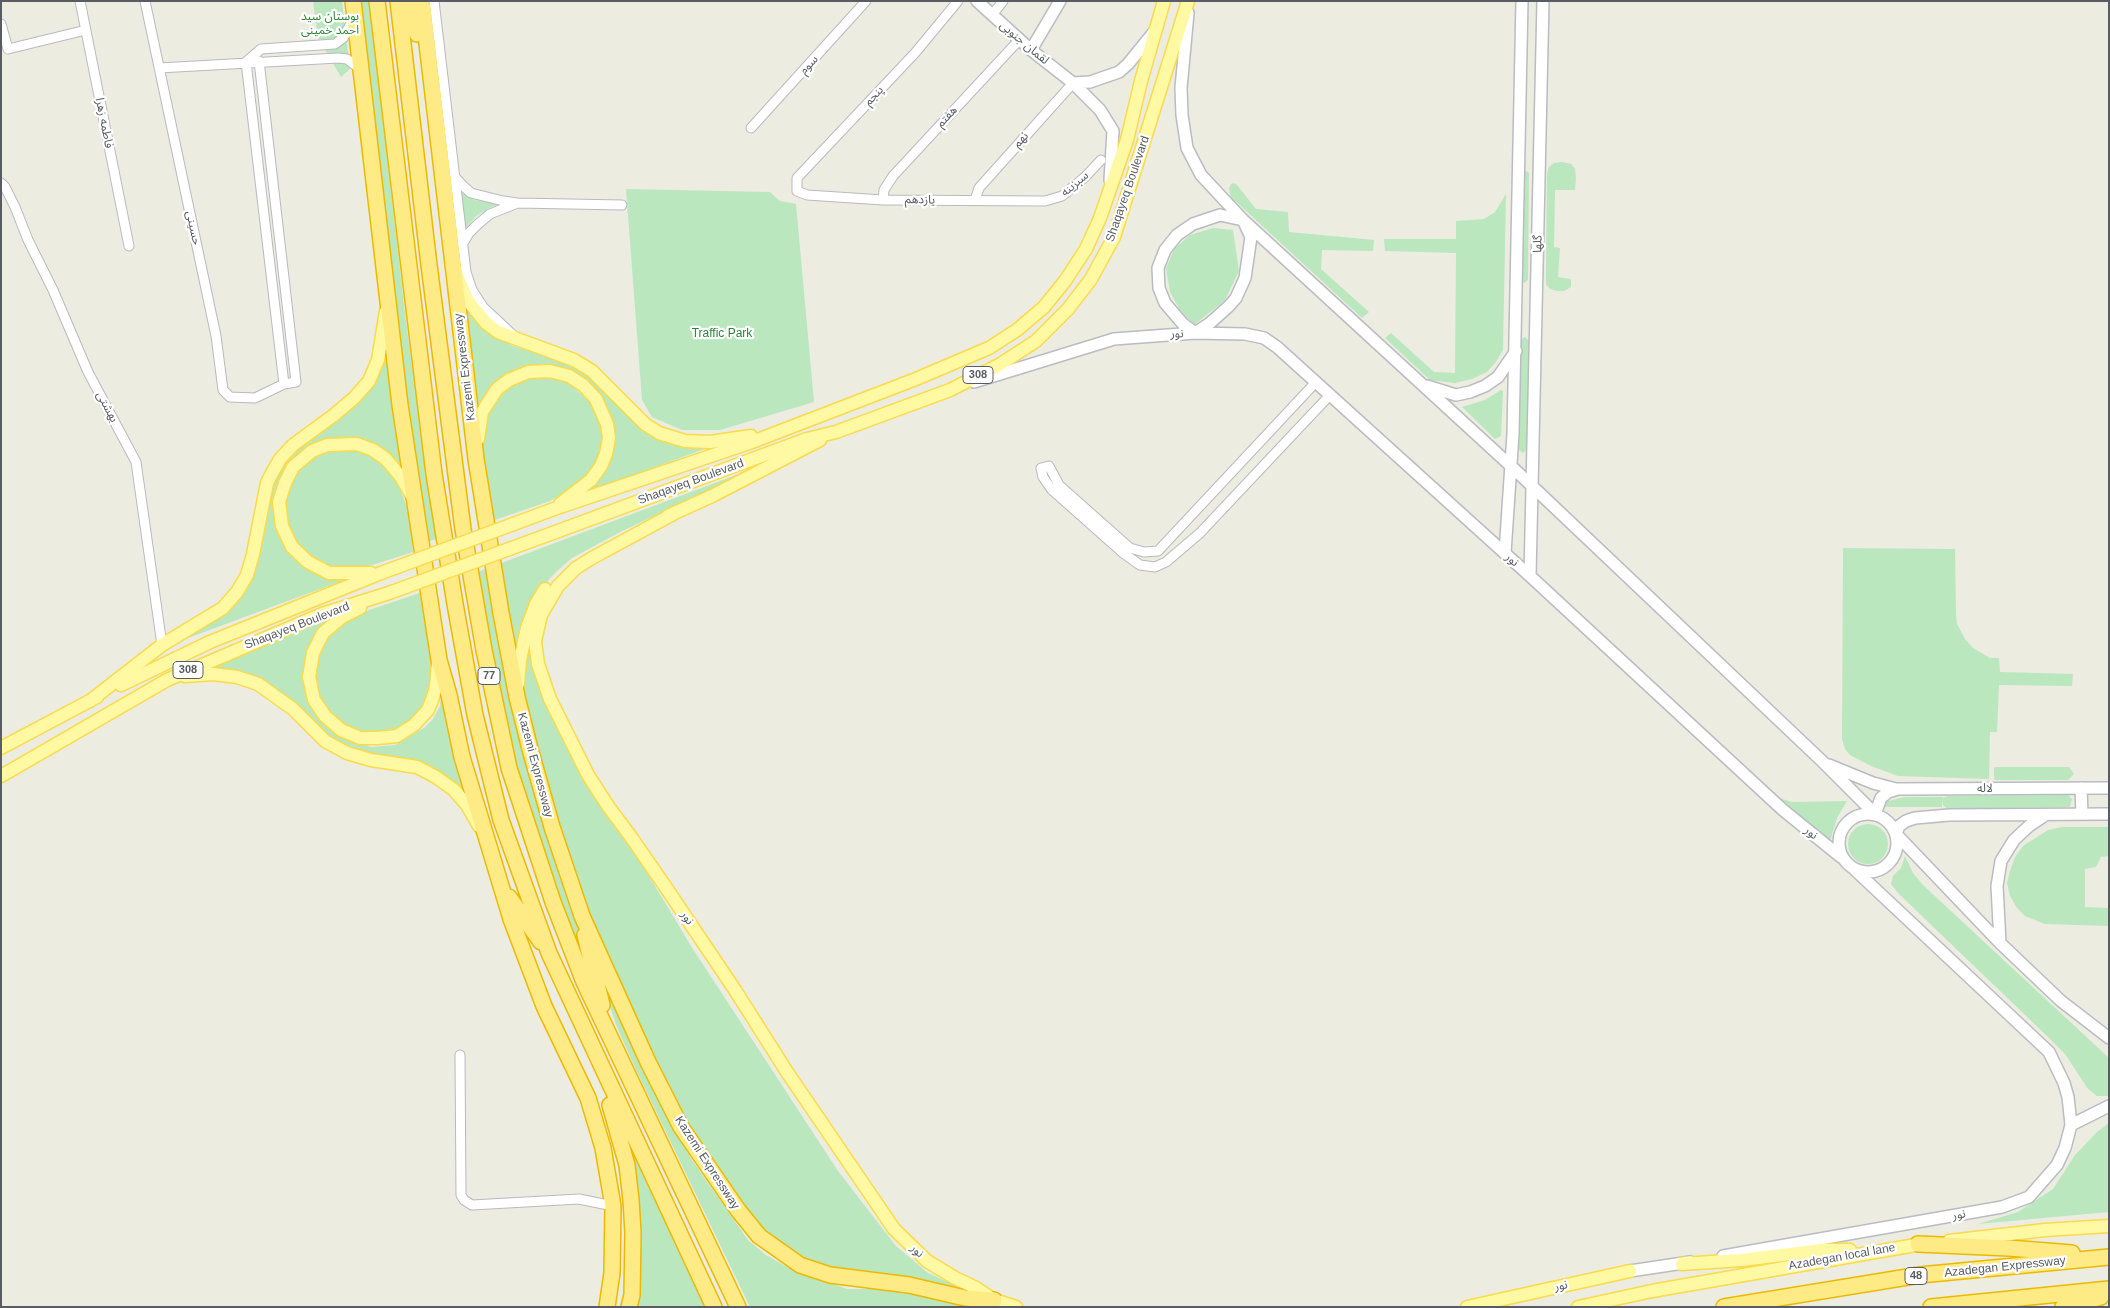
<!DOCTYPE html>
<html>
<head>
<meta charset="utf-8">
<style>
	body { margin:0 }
	#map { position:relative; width:2110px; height:1308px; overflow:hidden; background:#edece0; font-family:Arial,sans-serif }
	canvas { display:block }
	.frame { position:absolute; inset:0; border:2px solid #595c62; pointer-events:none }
</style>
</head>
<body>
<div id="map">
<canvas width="2110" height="1308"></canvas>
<div class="frame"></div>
</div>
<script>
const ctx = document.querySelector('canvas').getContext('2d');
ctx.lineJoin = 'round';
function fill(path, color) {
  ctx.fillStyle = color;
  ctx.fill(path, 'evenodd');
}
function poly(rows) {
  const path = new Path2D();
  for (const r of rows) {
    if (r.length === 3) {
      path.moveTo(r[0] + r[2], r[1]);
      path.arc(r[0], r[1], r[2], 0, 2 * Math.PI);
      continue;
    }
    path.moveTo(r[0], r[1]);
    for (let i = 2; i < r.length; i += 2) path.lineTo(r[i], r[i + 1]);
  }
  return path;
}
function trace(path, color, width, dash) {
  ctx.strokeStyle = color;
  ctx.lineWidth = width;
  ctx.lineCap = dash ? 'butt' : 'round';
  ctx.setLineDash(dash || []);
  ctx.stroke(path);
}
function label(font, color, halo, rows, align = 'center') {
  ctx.font = font + ' Arial,"Noto Sans Arabic",sans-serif';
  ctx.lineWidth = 4.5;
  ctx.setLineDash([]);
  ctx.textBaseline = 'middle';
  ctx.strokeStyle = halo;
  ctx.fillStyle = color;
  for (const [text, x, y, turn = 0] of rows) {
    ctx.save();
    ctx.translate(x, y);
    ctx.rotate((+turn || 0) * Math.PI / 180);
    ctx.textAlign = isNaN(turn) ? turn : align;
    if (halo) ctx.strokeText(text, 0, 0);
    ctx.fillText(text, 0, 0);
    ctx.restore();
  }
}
fill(poly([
	[313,1,342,1,350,69,341,77,318,38],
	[358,1,369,1,406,322,436,539,424,543],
	[1562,162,1571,164,1575,169,1576,179,1575,190,1555,190,1554,247,1560,248,1558,277,1571,279,1571,287,1564,291,1557,291,1550,289,1546,284,1546,275,1547,174,1549,167,1554,163],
	[1526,171,1529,173,1528,280,1524,283,1521,280,1523,173],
	[1234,183,1237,185,1256,209,1288,212,1289,232,1374,240,1373,251,1322,250,1321,269,1369,312,1362,318,1231,197,1229,189,1231,184],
	[626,189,770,192,780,201,796,204,814,402,720,430,682,430,652,417,642,400],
	[459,191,474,200,501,204,491,207,476,216,463,232],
	[1506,194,1503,350,1496,362,1487,372,1472,379,1455,383,1430,380,1385,338,1391,333,1434,372,1455,373,1456,253,1385,251,1384,239,1456,239,1456,221,1484,219,1495,212],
	[1213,228,1233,230,1239,271,1225,300,1194,325,1180,310,1170,292,1166,269,1174,249,1190,235],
	[463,299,473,319,487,332,513,346,568,363,592,377,638,424,718,444,580,495,589,488,613,424,607,407,589,383,529,367,476,415],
	[1525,337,1529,341,1527,449,1523,453,1518,449,1520,340],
	[387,344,401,466,395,458,376,445,361,439,349,437,315,443,274,501,274,518,278,534,286,548,300,564,315,574,335,579,347,579,180,641,229,610,253,574,260,552,271,486,285,461,299,447,357,404,376,382,384,361],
	[544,376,570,384,590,402,601,423,602,433,600,455,590,473,568,491,550,501,492,521,482,450,484,421,493,402,507,388,518,381],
	[1501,390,1503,391,1501,436,1495,439,1462,407,1485,400],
	[336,449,353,449,369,453,382,463,399,485,409,514,413,552,369,566,342,568,329,566,316,560,303,551,293,538,288,526,285,510,286,494,294,476,306,462,320,454],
	[768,463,620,532,572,558,557,571,543,586,516,674,499,564],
	[1843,548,1955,549,1956,615,1957,624,1965,639,1973,648,1990,658,1999,658,2000,672,2073,674,2072,686,1999,685,1997,732,1990,732,1989,779,1898,776,1871,766,1850,755,1845,749,1842,739],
	[577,564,534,622,546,702,565,743,602,807,637,856,691,946,838,1171,896,1246,928,1273,977,1295,811,1264,761,1230,678,1112,596,930,565,846,552,810,522,685,532,622],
	[488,568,574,914,594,989,540,845,519,777,502,710,477,572],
	[420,593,434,676,425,707,412,720,391,731,369,733,343,726,330,714,317,692,315,665,324,641,342,623,369,610],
	[337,615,313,641,307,652,304,685,306,696,314,712,322,722,343,738,371,747,395,745,424,728,433,719,440,706,442,688,470,802,457,785,337,742,319,728,280,691,265,681,233,670,209,670,208,667],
	[1996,767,2069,767,2074,774,2068,780,1994,780,1994,768],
	[2068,795,2072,799,2070,807,1948,809,1943,805,1942,799,1942,807,1880,807,1888,801,1905,797,1943,797,1943,798,1948,796],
	[1776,797,1792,802,1847,801,1837,818,1830,841],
	[1868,844,20],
	[2062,827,2109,827,2109,856,2101,857,2096,867,2085,869,2085,907,2109,908,2109,926,2045,924,2025,916,2017,908,2010,896,2007,883,2010,871,2015,857,2023,846,2048,830],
	[1905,856,1913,873,1923,885,2109,1058,2109,1096,2097,1096,2088,1089,2065,1054,2049,1038,1898,893,1891,884,1893,876,1901,868],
	[598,969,674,1128,692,1160,748,1240,766,1255,789,1268,847,1289,878,1289,930,1297,963,1307,750,1307,637,1072,616,1025],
	[2109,1123,2109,1212,1978,1224,2018,1212,2053,1189,2075,1155,2097,1132],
	[622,1130,696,1283,707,1307,633,1307]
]), '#bae7be');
const street = poly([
	[80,1,129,246],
	[145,1,216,336,223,390,230,397,255,398,284,384],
	[434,1,466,272,472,290,483,307,514,336],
	[958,1,915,53,797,178,797,191,807,195,883,200,1045,201,1062,196,1085,177,1101,160],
	[992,15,1003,1],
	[1,24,8,49,86,30],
	[246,62,284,384,296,382,259,61],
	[246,62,261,49,335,44,343,38,353,20],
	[159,68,338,58,347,59,360,69],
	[751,128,866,1],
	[455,177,463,186,471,193,503,201,517,203,622,205],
	[1,183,5,187,15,207,28,240,53,290,88,372,136,462,162,645],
	[883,200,884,190,893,176,1020,39],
	[975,200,979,188,1073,83],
	[462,245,469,233,478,224,490,214,515,204],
	[1316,382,1158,551,1144,552,1130,548,1059,485,1049,466,1041,468,1043,477,1052,490,1123,553,1140,565,1155,567,1166,562,1200,533,1330,395],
	[460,1055,461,1195,464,1200,472,1205,579,1199,613,1206]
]);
const secondary = poly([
	[977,1,1031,50,1073,83,1100,110,1113,131,1110,180],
	[1188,13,1181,88,1182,115,1187,148,1201,175,1243,220,1512,467,1823,762,1875,814,1881,798,1888,792,1898,789,2109,788],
	[1031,50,1060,1],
	[1073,83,1090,82,1119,72,1128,64,1154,32],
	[1220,215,1243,220,1251,237,1245,278,1236,298,1229,306,1209,324,1195,333,1183,324,1165,303,1159,288,1158,268,1165,250,1177,235,1193,224,1220,215],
	[974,382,1114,339,1195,333,1245,334,1264,338,1277,347,1530,576,1783,810,1841,857],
	[1427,386,1456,395,1470,392,1485,386,1498,377,1516,351],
	[1505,553,1513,434,1522,1],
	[1530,576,1543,1],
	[1829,765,1873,783,1896,789],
	[2081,788,2082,814],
	[1868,843,29],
	[2109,814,1949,815,1915,818,1906,821,1899,826,1896,834,2000,943,2061,1001,2109,1038],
	[2000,943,1997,886,2001,861,2014,840,2029,826,2044,816],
	[2071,1125,2109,1106],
	[1723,1256,2002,1207,2029,1197,2057,1165,2065,1148,2071,1125,2068,1097,2064,1083,2049,1052,1855,870],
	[1630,1271,1690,1262]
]);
const primary = poly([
	[457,276,468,301,486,323,498,332,574,360,592,371,645,424,659,433,685,441,710,442,751,436],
	[478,439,482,412,497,389,509,380,528,372,550,371,569,376,583,385,596,399,607,424,609,438,606,454,601,466,591,480,560,504],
	[554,509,752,442,916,379,989,348,1017,330,1044,307,1065,281,1086,249,1100,218,1127,140,1141,81,1164,1],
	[675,513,592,558,576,568,558,586,541,615,535,641,538,664,550,699,588,775,608,806,631,837,669,892,735,990,787,1072,894,1229,927,1261,955,1278,976,1288,994,1300,1016,1307],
	[668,516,712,496,820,440],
	[561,530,807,439,836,432,950,390,999,365,1036,341,1068,309,1091,279,1114,237,1188,1],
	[371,573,329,573,308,562,292,547,282,526,279,502,285,483,293,467,312,451,327,445,357,444,373,450,386,459,401,477,412,496],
	[360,608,342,617,323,633,313,653,309,677,314,700,325,716,341,730,360,738,378,738,397,736,414,725,428,710,432,700,436,687,438,662],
	[185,676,213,674,237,677,258,684,293,709,325,741,347,753,371,760,417,767,436,777,454,790,467,805,479,826],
	[518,684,520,660,527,628,536,604,545,589],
	[121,685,210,642,381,573],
	[90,701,162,645,223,608,237,592,247,575,253,554,267,483,272,473,280,459,293,445,334,415,354,398,369,381,378,360,386,311],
	[1,748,97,697],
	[1,776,167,680,322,614,389,593],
	[1949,1241,2045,1230,2109,1226],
	[1682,1264,1742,1260,1822,1250,1850,1250],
	[1467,1307,1630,1271],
	[1578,1307,1652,1291,1927,1243]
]);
const highway = poly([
	[353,1,400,405,439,660,449,695,462,757,511,919,544,1006,588,1098,603,1148,613,1206,612,1273,607,1307],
	[377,1,434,474,455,604,475,715,501,820,549,953,714,1307],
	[398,1,429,265,463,529,484,650,509,768,553,902,584,982,738,1307],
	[410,1,417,34],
	[422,1,476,459,501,613,517,697,530,749,552,827,582,916,648,1062,681,1127,738,1210,759,1236,800,1265,830,1275,909,1285,965,1298,994,1300],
	[509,897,541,942],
	[585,935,602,1005],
	[610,1105,627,1165,631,1200,633,1233,632,1295,629,1307],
	[1918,1244,2009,1248,2072,1253],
	[1724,1307,1920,1275,2109,1257],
	[1931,1307,2109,1289],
	[2063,1307,2101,1297]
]);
trace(street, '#b8bac0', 11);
trace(secondary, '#b9bcc3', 14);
trace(primary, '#fbda4b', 15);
trace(highway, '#edb900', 18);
trace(street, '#fff', 9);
trace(secondary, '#fff', 11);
trace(primary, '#fff9a3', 12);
trace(highway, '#ffeb85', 15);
const primaryBridge = poly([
	[381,573,554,509],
	[389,593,561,530]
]);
trace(primaryBridge, '#fbda4b', 15, []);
trace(primaryBridge, '#fff9a3', 12);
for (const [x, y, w] of [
	[978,375,30],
	[188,670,30],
	[489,676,22],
	[1916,1276,22]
]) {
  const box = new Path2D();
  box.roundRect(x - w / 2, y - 8.5, w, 17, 4);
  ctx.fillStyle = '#fff';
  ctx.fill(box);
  trace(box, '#595c62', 1);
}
label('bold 11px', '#595c62', null, [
	["308",978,375],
	["308",188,670],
	["77",489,676],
	["48",1916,1276]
]);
label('12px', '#2e853a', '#fff', [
	["بوستان سید",330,17],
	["احمد خمینی",330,31],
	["Traffic Park",722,334]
]);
label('12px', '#595c62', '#fff', [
	["لقمان جنوبی",1024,43,40],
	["سوم",809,65,-48],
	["پنجم",874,96,-47],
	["هفتم",947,117,-47],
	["فاطمه زهرا",104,123,79],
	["نهم",1021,140,-48],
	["سبزینه",1075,184,-40],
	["Shaqayeq Boulevard",1128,189,-71],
	["یازدهم",920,200,1],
	["حسینی",193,228,78],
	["گلها",1538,244,-89],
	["نور",1177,334,-2],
	["Kazemi Expressway",465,367,-97],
	["بهشتی",107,407,62],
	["Shaqayeq Boulevard",691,482,-20],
	["نور",1512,560,42],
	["Shaqayeq Boulevard",297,626,-21],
	["Kazemi Expressway",535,765,75],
	["لاله",1985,789],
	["نور",1811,833,39],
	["نور",687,918,56],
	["Kazemi Expressway",707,1163,57],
	["نور",1959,1215,-11],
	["نور",917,1251,44],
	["Azadegan local lane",1842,1257,-10],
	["Azadegan Expressway",2005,1267,-6],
	["نور",1561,1286,-12]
]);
</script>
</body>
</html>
